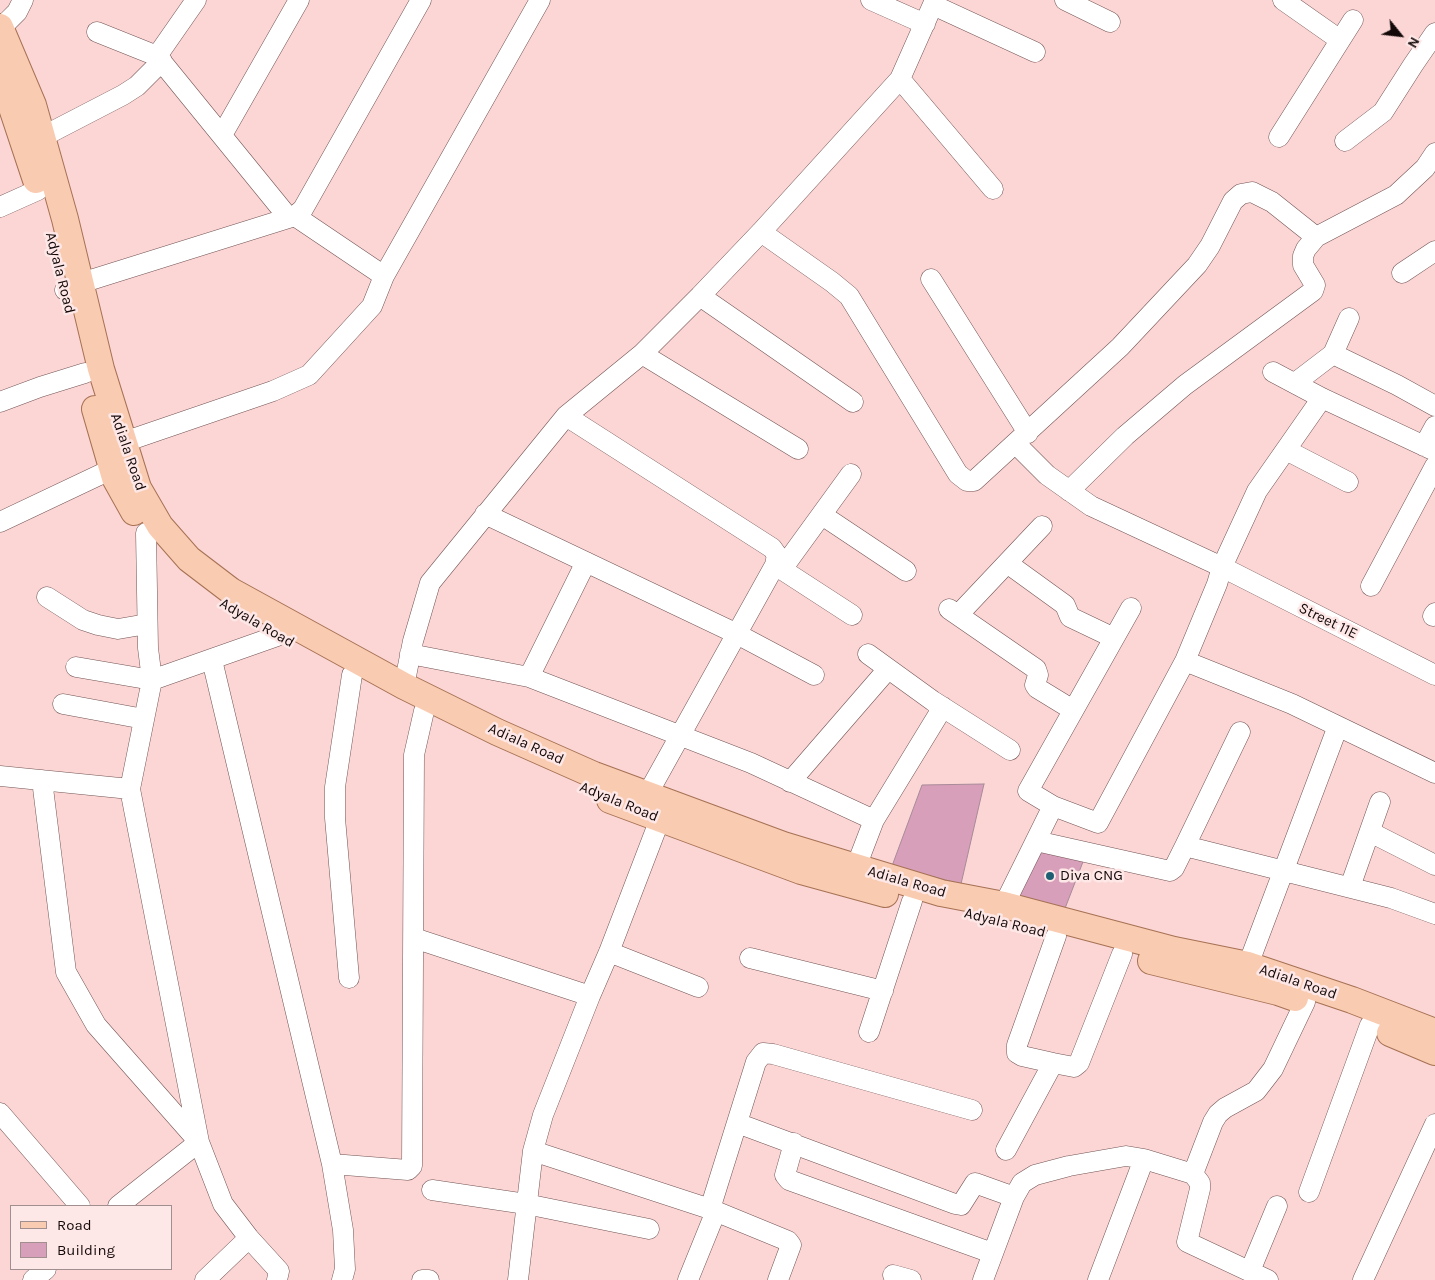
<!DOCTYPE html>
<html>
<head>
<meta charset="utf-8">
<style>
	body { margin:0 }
	#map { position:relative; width:1435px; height:1280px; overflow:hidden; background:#fbd6d5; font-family:Karla,sans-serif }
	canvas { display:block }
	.legend { position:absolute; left:10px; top:1205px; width:162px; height:65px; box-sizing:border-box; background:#fee8e7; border:1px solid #a08f8e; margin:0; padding:6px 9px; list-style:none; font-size:15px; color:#140909 }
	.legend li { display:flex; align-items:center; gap:10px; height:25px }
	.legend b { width:25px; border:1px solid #a08f8e }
	.north { position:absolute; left:1375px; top:10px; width:50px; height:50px; -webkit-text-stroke:4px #fee8e7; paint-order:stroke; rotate:119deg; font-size:14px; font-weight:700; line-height:20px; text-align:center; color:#140909 }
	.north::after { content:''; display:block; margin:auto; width:18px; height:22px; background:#140909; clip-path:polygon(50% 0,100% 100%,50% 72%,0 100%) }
</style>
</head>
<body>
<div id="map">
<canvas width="1435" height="1280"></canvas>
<ul class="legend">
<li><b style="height:6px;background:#f9cbb0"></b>Road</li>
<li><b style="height:14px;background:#d79fba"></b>Building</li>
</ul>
<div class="north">N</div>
</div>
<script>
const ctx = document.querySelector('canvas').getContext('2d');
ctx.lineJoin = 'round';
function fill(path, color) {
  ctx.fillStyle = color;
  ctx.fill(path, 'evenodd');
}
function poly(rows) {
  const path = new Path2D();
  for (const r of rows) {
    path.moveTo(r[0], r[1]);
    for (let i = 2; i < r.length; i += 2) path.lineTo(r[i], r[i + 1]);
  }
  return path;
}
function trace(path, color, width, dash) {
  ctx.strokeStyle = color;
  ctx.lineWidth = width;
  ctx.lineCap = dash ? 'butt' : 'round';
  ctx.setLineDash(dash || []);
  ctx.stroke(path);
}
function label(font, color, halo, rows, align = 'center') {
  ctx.font = font + ' Karla,sans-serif';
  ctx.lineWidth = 5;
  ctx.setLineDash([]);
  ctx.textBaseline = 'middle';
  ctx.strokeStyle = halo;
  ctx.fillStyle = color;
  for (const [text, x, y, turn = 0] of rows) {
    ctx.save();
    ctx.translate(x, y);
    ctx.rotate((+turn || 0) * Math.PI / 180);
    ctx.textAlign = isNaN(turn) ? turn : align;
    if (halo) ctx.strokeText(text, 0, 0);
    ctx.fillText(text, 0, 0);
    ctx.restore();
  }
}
const building = poly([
	[984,784,961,884,892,866,922,785,984,784],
	[1038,845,1086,854,1064,911,1012,897,1038,845]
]);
fill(building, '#d79fba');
trace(building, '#a88a98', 1);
const minor = poly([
	[871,0,925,24],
	[1065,0,1110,22],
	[1283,0,1340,40],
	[933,5,1035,52],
	[1,28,17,12,23,0],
	[97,32,157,56,288,217],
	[157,56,196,0],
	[900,79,993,189],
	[222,135,299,0],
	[42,137,123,95,137,86,162,61],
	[1279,137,1353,20],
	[1345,141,1383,112,1413,65,1435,33],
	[0,207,38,190],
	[295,216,384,276],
	[761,232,832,282,849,296,958,474,967,481,974,481,1120,347,1197,265,1210,246,1233,201,1241,194,1252,192,1272,202,1316,237],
	[1402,273,1435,251],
	[931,279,1028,433],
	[65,290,81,283,295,216,303,209,421,0],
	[700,296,853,402],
	[642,354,798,449],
	[1333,354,1397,385,1435,406],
	[1273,372,1322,398,1435,451],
	[1295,383,1333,354,1349,318],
	[0,402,40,387,85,373],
	[566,416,772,548,777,555,775,565,647,795],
	[1016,444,1047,475,1091,506,1222,567,1435,675],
	[1424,446,1435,426],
	[111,448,124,442,273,391,309,375,372,306,384,276,540,0],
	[1286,450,1348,482],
	[1069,491,1125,436,1185,385,1313,291,1315,285,1303,265,1303,256,1306,249,1316,237,1396,195,1425,168,1435,153],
	[485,514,735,633,814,675],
	[822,515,906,571],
	[0,522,112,469],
	[1007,563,1065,605,1070,617,1114,638],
	[775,565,852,615],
	[782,569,851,474],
	[1371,586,1435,466],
	[47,597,83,620,98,625,118,629,147,624],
	[1131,608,1028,791,1053,806,1098,823,1185,661,1217,584,1222,567,1257,491,1322,398],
	[949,609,1036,669,1038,675,1035,685,1037,688,1073,710],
	[958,615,1042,526],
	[1433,616,1435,613],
	[410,654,529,677,751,763,874,820],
	[868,654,933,701,1010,750],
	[212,660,332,1164,343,1230,345,1269,342,1280],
	[1185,661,1292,704,1435,773],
	[76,667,152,680,277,636],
	[529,677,586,562],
	[404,686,413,641,430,583,566,416,642,354,700,296,761,232,900,79,935,0],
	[63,704,144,719],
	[0,776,130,789,152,680,148,648,146,533],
	[42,780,66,972,96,1025,199,1142],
	[790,782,888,669],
	[130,789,199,1142,223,1204,249,1238,279,1271,277,1280],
	[1370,832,1435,865],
	[1036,841,1170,871,1174,868,1185,846,1240,732],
	[1185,846,1391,898,1435,914],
	[856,867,874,820,943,707],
	[1350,887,1380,802],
	[1004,905,1053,806],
	[414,938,590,996],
	[609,952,698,987],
	[750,958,883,991],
	[1248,965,1338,726],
	[349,978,335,818,335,787,352,675],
	[869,1032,912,901],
	[1053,1063,1022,1056,1017,1053,1017,1045,1056,936],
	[0,1113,80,1206],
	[737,1123,955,1204,961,1205,975,1183,1014,1197],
	[794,1143,785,1175,789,1180,992,1253],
	[1006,1150,1053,1063,1074,1067,1079,1063,1122,954],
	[533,1151,710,1209,788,1241,791,1245,778,1280],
	[332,1164,408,1170,412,1166,414,755,424,711],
	[1193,1174,1213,1122,1218,1114,1225,1108,1256,1091,1273,1069,1305,1002],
	[432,1190,526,1204,649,1229],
	[1309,1192,1370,1025],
	[118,1206,199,1142],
	[710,1209,756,1062,763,1053,773,1054,972,1110],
	[1250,1271,1277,1206],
	[893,1275,911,1280],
	[33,1280,46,1269],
	[205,1280,249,1238],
	[422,1280,429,1280],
	[518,1280,533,1151,543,1115,590,996,609,952,660,819],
	[688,1280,716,1211],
	[983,1280,1014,1197,1022,1183,1035,1175,1069,1166,1126,1156,1144,1159,1193,1174,1200,1183,1200,1189,1187,1242,1268,1280],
	[1098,1280,1144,1159],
	[1363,1280,1435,1124]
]);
const major = poly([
	[0,27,33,105,65,219,101,369,138,488,160,526,189,559,231,591,404,686,497,732,594,775,783,845,941,893,1004,905,1174,950,1248,965,1352,1000,1435,1032],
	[0,72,36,180],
	[95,409,115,478,134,512],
	[610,800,801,871,885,894],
	[1151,961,1278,992,1295,998],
	[1390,1033,1435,1052]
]);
trace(minor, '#735454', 21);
trace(major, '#a67154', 28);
trace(minor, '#fff', 20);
trace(major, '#f9cbb0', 26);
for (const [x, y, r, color] of [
	[1050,876,5,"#1f5f74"]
]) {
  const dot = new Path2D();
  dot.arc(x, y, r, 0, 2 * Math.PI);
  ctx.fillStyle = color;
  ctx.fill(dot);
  trace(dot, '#fee8e7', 2);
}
label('15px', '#140909', '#fee8e7', [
	["Adyala Road",60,273,76],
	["Adiala Road",128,452,71],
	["Street 11E",1328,621,26],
	["Adyala Road",257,623,30],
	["Adiala Road",526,744,24],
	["Adyala Road",619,802,22],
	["Adiala Road",907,882,16],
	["Adyala Road",1005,923,14],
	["Adiala Road",1298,982,19]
]);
label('15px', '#140909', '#fee8e7', [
	["Diva CNG",1060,876]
], 'left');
</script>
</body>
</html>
